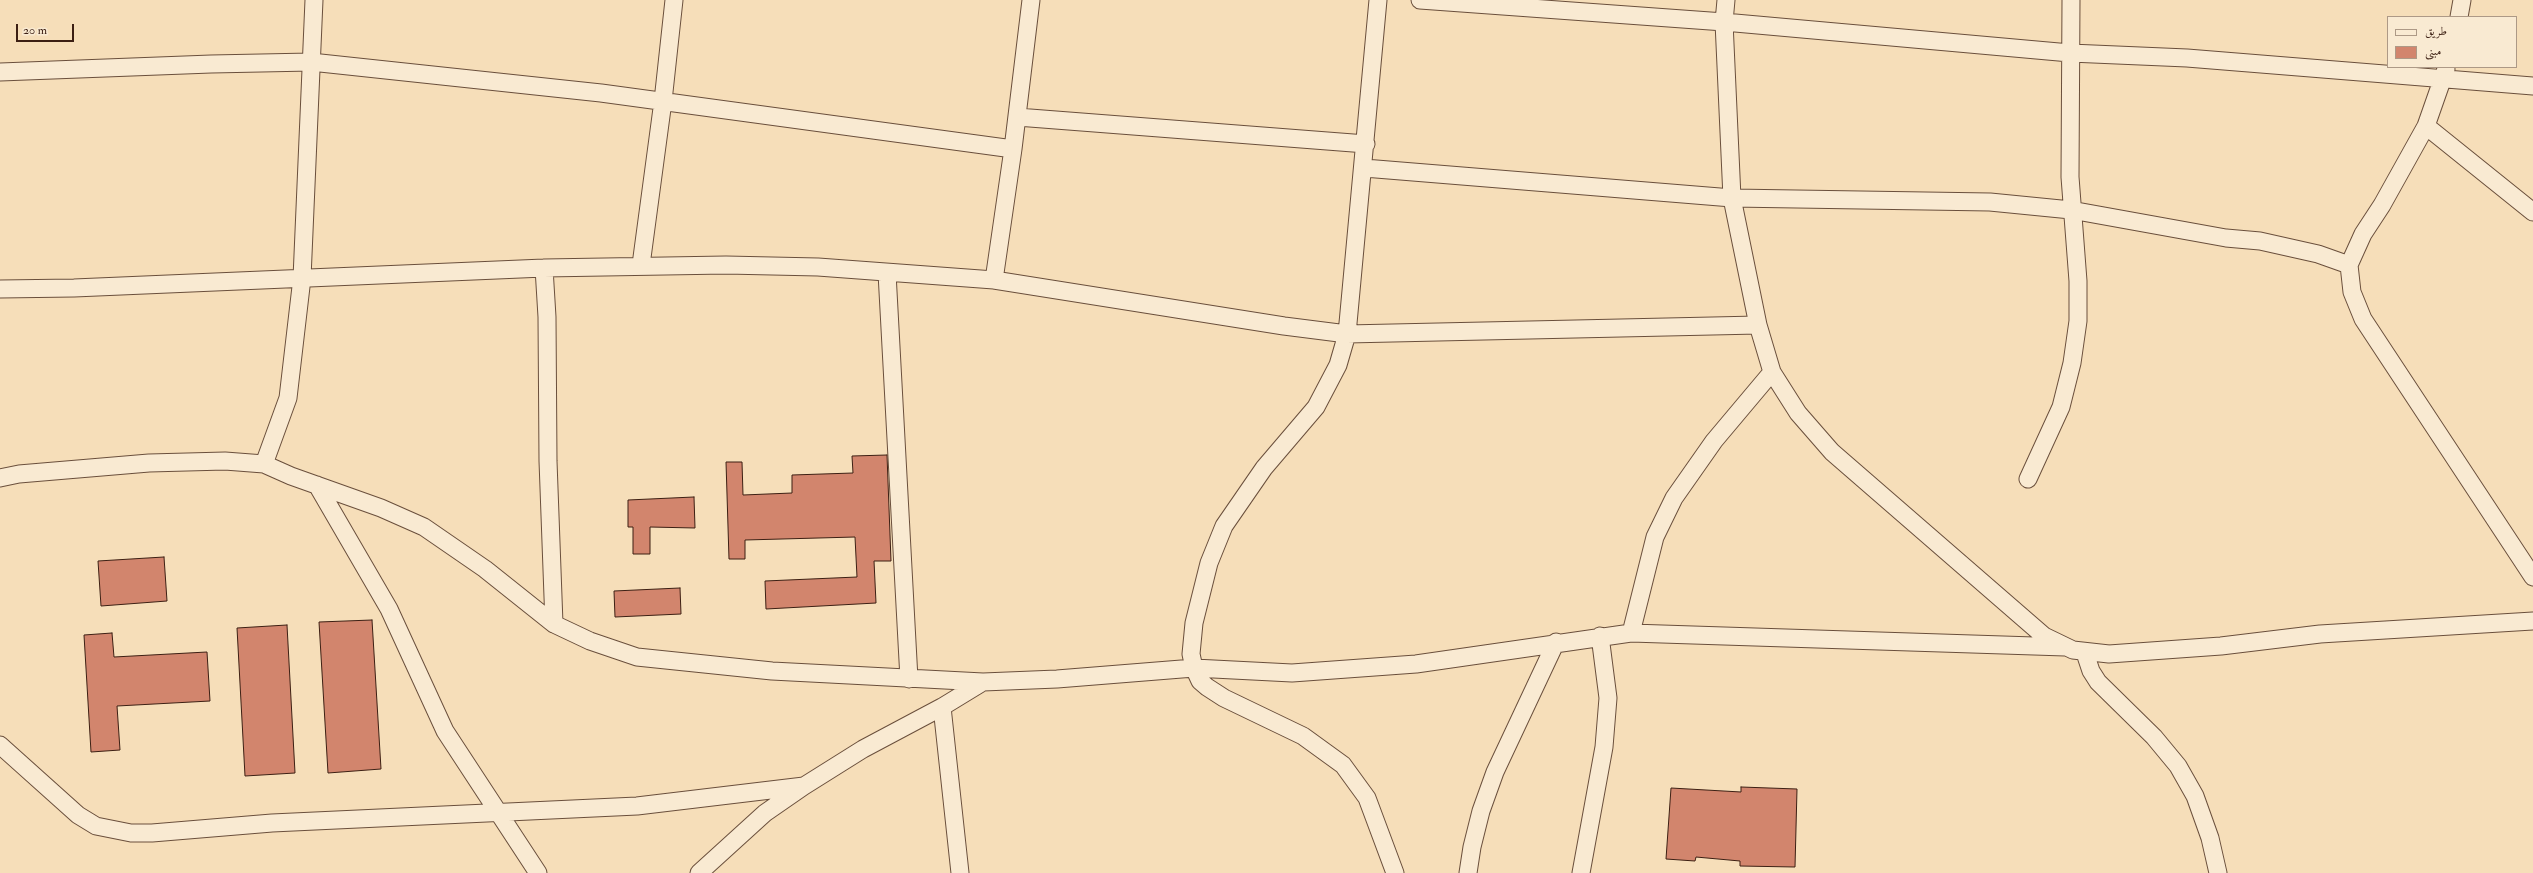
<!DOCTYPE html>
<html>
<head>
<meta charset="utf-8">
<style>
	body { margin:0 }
	#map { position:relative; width:2533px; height:873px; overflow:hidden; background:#f6deb9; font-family:"IM FELL Double Pica",Amiri,serif }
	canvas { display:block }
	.legend { position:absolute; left:2387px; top:16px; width:130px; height:52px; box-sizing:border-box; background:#f9ead2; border:1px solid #ad9986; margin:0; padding:5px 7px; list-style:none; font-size:12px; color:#3c1f13 }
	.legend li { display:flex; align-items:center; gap:8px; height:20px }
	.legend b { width:20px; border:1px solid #ad9986 }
	.scale { position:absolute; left:16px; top:24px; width:58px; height:18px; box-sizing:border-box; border:2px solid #3c1f13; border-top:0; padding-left:5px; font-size:12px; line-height:14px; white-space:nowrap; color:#3c1f13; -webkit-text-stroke:3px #f9ead2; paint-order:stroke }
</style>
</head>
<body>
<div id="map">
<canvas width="2533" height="873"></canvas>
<ul class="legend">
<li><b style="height:5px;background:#f9ead2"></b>طريق</li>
<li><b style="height:11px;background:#d2856d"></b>مبنى</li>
</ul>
<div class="scale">20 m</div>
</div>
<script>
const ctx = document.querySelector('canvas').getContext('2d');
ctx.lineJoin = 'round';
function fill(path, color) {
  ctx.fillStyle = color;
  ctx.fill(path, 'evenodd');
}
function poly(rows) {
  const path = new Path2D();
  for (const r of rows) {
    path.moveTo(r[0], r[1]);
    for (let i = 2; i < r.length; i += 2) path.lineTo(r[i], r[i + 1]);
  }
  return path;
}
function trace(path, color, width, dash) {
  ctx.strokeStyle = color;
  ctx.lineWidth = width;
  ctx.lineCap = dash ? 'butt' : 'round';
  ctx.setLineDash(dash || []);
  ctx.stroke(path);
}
const building = poly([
	[887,455,891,561,874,561,876,603,766,609,765,581,857,577,855,537,745,540,745,559,729,559,726,462,742,462,743,495,792,493,792,475,853,473,852,456,887,455],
	[694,497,695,528,650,527,650,554,633,554,633,527,628,527,628,500,694,497],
	[164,557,167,601,101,606,98,561,164,557],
	[680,588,681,614,615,617,614,591,680,588],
	[372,620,381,769,328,773,319,622,372,620],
	[287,625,295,773,245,776,237,628,287,625],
	[112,633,114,657,207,652,210,701,117,706,120,750,91,752,84,635,112,633],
	[1741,787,1797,789,1795,867,1740,866,1740,861,1696,857,1695,861,1666,859,1671,788,1741,792,1741,787]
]);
fill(building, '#d2856d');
trace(building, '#3c1f13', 1);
const street = poly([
	[1378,0,1347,334,1338,365,1316,407,1264,468,1224,526,1209,563,1194,623,1191,654,1194,668,1200,681,1207,687,1224,698,1303,736,1343,765,1367,798,1395,873],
	[1420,0,1724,22,2070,53,2187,58,2533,86],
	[1726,0,1724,22,1732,198,1758,325,1772,372,1798,413,1832,452,2044,636,2073,650,2109,654,2221,646,2320,634,2533,621],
	[2459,17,2462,0],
	[2446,69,2426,126,2382,205,2363,234,2349,265,2352,292,2363,319,2533,577],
	[0,72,211,64,311,62,601,93,1013,149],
	[1017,117,1366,144],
	[2426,126,2533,212],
	[1364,168,1732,198,1990,202,2071,210,2226,238,2260,241,2318,254,2349,265],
	[641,265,663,101,674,0],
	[544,268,547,317,548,461,554,624],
	[887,273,909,679],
	[994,280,1013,149,1031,0],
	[0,289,74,288,544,268,726,265,818,267,994,280,1284,326,1347,334,1758,325],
	[264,464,288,398,302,278,314,0],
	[0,478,19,474,149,463,225,461,264,464,291,476,381,508,424,527,485,569,554,624,590,641,637,657,772,671,983,682,1057,679,1194,668,1292,673,1416,664,1631,633,2065,647],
	[2028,479,2061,407,2072,363,2078,321,2078,281,2070,177,2071,0],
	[317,485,389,609,445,731,538,873],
	[1631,633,1655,537,1674,498,1714,441,1772,372],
	[2085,653,2091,671,2098,682,2154,737,2178,766,2195,796,2210,838,2218,873],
	[942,707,960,873],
	[0,745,78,815,96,826,131,833,152,833,272,823,637,806,804,786],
	[699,873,765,813,804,786,863,749,942,707,983,682],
	[1468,873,1472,847,1481,811,1495,772,1556,642],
	[1581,873,1604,747,1608,698,1600,636]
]);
trace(street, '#6a4f3c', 19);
trace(street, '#f9ead2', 17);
</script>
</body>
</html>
